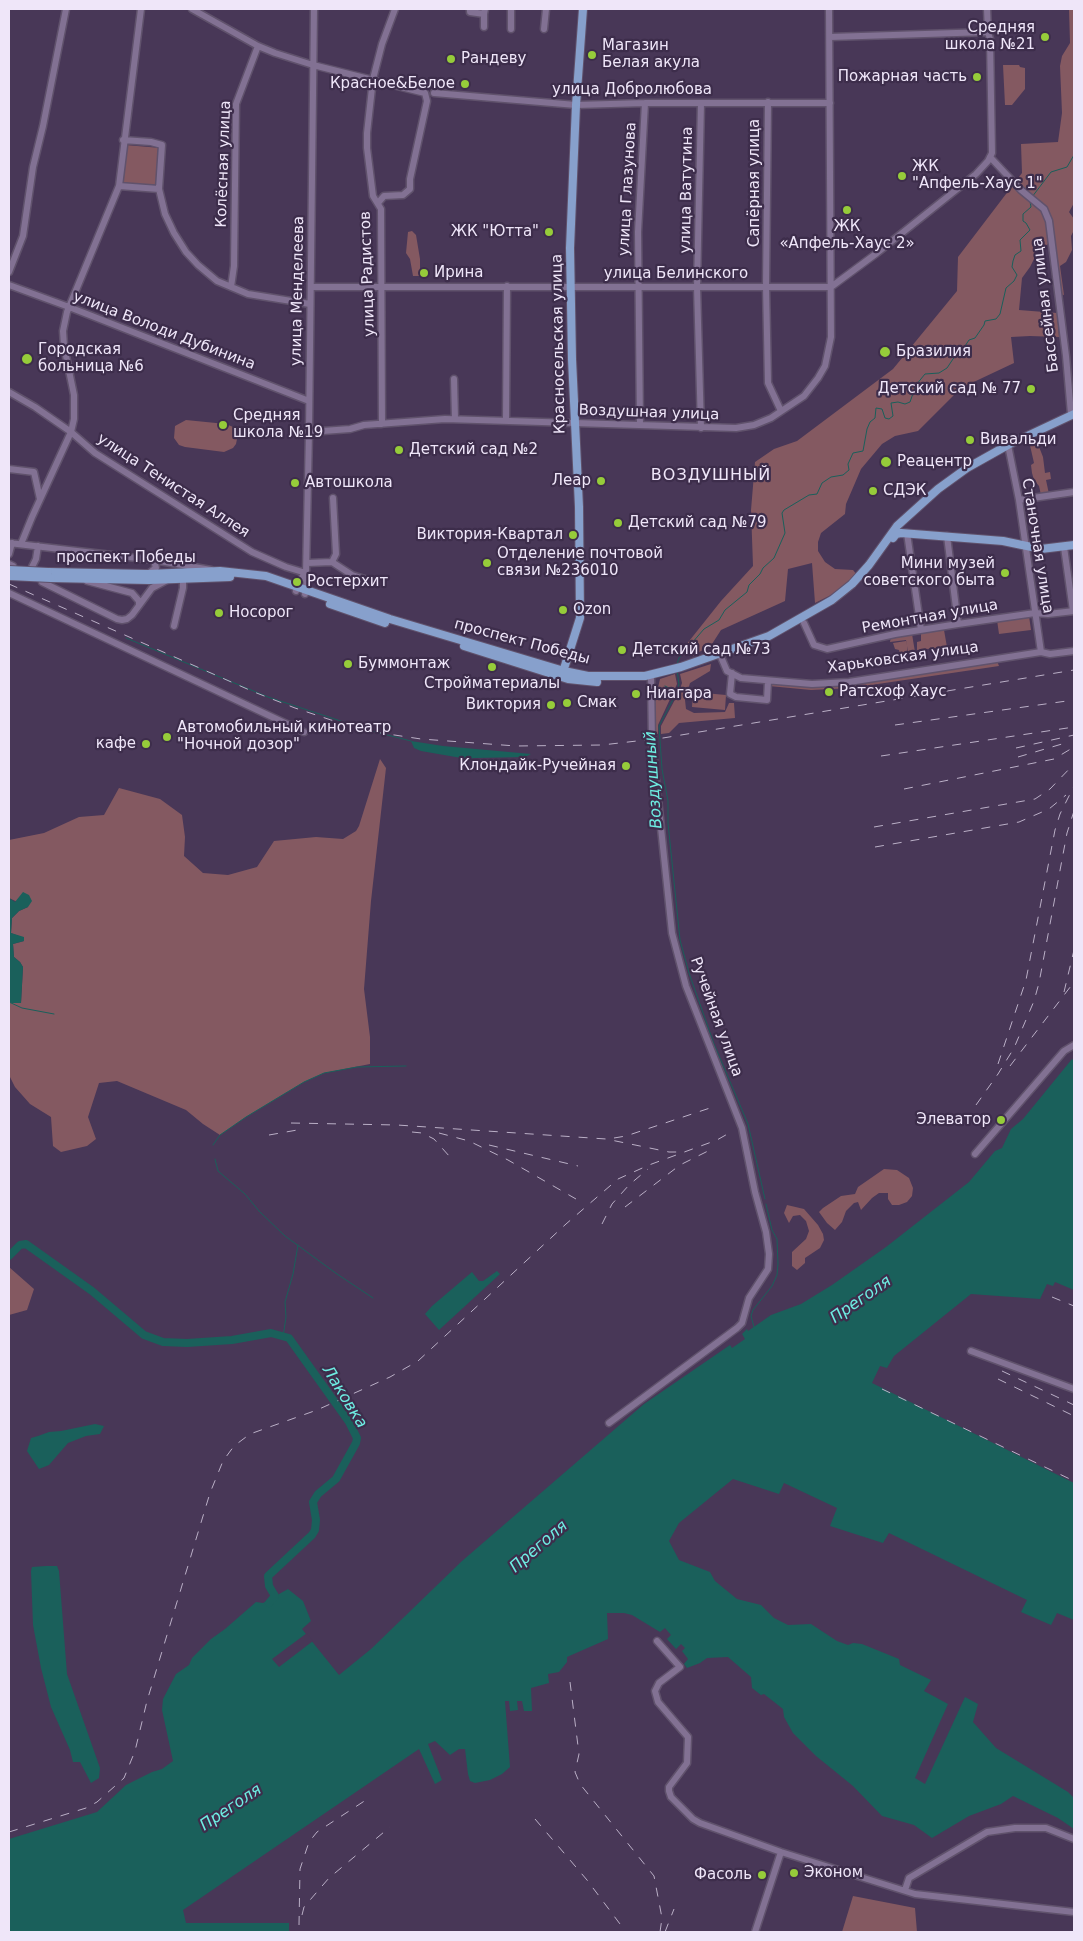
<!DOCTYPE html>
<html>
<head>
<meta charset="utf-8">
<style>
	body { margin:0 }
	#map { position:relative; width:1083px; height:1941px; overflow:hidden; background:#483757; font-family:"DejaVu Sans",sans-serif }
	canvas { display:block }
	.frame { position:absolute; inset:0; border:10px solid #efe6f9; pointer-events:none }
</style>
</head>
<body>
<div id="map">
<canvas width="1083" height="1941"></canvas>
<div class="frame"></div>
</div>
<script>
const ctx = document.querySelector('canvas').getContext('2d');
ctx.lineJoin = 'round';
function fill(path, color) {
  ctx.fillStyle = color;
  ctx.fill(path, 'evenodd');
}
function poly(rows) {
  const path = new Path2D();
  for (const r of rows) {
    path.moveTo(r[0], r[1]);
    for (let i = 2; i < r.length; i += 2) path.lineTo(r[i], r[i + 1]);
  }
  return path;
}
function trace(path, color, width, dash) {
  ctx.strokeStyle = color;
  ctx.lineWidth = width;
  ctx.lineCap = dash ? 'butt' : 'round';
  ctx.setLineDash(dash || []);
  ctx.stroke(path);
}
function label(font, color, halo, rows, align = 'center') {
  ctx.font = font + ' "DejaVu Sans",sans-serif';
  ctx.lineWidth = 4.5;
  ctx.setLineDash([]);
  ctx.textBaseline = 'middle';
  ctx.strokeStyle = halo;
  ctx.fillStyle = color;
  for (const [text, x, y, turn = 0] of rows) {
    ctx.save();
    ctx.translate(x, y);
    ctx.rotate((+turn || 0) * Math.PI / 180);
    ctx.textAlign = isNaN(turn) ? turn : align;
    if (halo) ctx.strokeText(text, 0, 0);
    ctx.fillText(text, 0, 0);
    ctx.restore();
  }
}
fill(poly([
	[1069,9,1074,9,1074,203,1069,212,1074,219,1074,230,1071,236,1072,250,1066,262,1060,266,1064,295,1060,294,1050,242,1036,255,1030,267,1022,278,1019,310,1057,313,1059,337,1030,336,1011,337,1014,363,961,388,918,431,895,436,882,444,861,469,846,504,845,514,821,533,818,542,818,551,825,562,835,569,853,570,857,575,851,581,831,595,815,603,812,563,788,569,785,601,721,630,712,644,693,656,678,655,721,601,753,566,751,510,755,462,774,449,797,441,893,369,957,291,958,257,1022,173,1021,144,1058,142,1062,113,1060,66,1062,56,1070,43],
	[1003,65,1019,65,1020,67,1025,68,1025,89,1012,105,1005,105],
	[125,145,161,148,157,186,121,183],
	[412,231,416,235,420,259,420,276,413,276,410,259,406,253,408,232],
	[186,420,226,424,233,427,238,434,236,444,233,448,224,452,185,447,179,445,174,438,175,426],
	[1036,439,1043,457,1045,473,1050,472,1051,479,1046,480,1049,494,1041,495,1039,486,1034,480,1032,473,1031,465,1034,463,1029,441],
	[1029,616,1031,630,999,634,997,620],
	[944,630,947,647,917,650,917,642,921,641,921,633],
	[912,634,915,652,908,654,907,646,907,653,900,654,899,650,895,649,893,643,906,641,907,646,906,640,890,642,891,637],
	[997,661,999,666,851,688,811,690,769,686,770,683,812,686],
	[711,664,710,671,690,683,685,700,686,709,694,713,725,712,729,703,734,703,735,718,679,723,669,733,661,734,661,726,679,692,682,683,680,674],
	[675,674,677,684,658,725,658,734,655,734,654,705,660,679],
	[693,692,726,695,725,710,692,707],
	[380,759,386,768,371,901,364,989,370,1037,370,1064,324,1073,304,1082,246,1117,220,1135,203,1124,186,1110,117,1081,99,1083,88,1117,96,1139,87,1146,61,1152,53,1146,51,1117,30,1104,15,1087,9,1075,9,1002,21,1003,23,967,20,962,14,957,13,944,24,941,24,938,11,933,12,918,19,911,28,907,9,898,9,840,44,833,79,817,104,815,119,788,160,799,182,815,185,837,184,856,203,873,228,875,257,867,274,841,316,837,343,839,356,831,359,826],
	[884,1169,897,1170,909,1178,913,1188,912,1196,907,1202,899,1205,892,1205,888,1199,888,1193,879,1193,872,1198,861,1210,858,1202,854,1203,846,1211,842,1222,835,1230,827,1223,819,1212,823,1208,841,1196,855,1194,858,1187],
	[787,1205,804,1209,818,1225,823,1234,824,1240,820,1248,805,1258,805,1263,797,1270,792,1266,792,1252,806,1239,809,1231,806,1221,800,1215,793,1216,789,1223,784,1213],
	[9,1267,34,1289,27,1310,9,1315],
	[853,1896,915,1908,917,1932,842,1932]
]), '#845961');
fill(poly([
	[411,741,443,746,531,754,525,757,475,758,467,759,421,751,414,748],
	[23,892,29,895,32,901,28,907,19,911,12,918,11,933,24,937,24,941,13,944,14,957,20,962,23,967,21,1003,12,1003,9,1002,9,898,15,902],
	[1072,1059,1074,1061,1074,1290,1055,1282,1053,1286,1047,1284,1040,1299,971,1294,894,1356,887,1368,880,1366,872,1383,1074,1483,1074,1620,1057,1613,1051,1625,1021,1612,1027,1600,889,1533,883,1543,830,1526,837,1508,784,1483,779,1494,733,1479,679,1523,669,1541,679,1560,710,1572,715,1581,737,1599,761,1605,774,1618,788,1625,811,1624,837,1641,848,1645,853,1643,862,1644,899,1659,900,1665,931,1680,924,1691,948,1704,915,1778,925,1784,965,1697,978,1704,973,1722,996,1748,1068,1792,1074,1798,1074,1829,1058,1818,1013,1796,1001,1804,969,1816,932,1838,914,1825,882,1816,853,1786,816,1756,793,1733,784,1717,783,1709,764,1694,761,1695,752,1688,751,1677,728,1657,707,1658,700,1663,687,1668,684,1664,688,1659,682,1651,685,1648,681,1644,676,1649,667,1639,671,1635,665,1628,660,1632,632,1615,624,1613,607,1613,608,1639,567,1657,567,1662,559,1672,548,1674,549,1683,531,1688,532,1711,524,1711,522,1701,517,1701,518,1710,510,1711,509,1701,505,1701,510,1767,502,1774,490,1780,475,1783,470,1781,468,1774,465,1749,459,1749,450,1755,435,1741,428,1744,442,1780,435,1784,419,1749,183,1910,186,1923,289,1923,289,1932,9,1932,9,1839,97,1812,126,1785,152,1772,162,1769,173,1761,162,1710,163,1699,176,1674,189,1665,192,1658,211,1639,225,1629,256,1602,263,1603,288,1589,303,1601,311,1621,302,1629,339,1675,371,1649,462,1561,644,1404,730,1345,732,1348,745,1339,742,1334,747,1329,748,1331,771,1315,801,1304,832,1285,886,1247,969,1182,995,1151,1002,1148,1011,1129,1023,1119],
	[497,1271,500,1274,439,1330,425,1314,432,1306,472,1272,479,1281,483,1281],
	[95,1424,104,1426,100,1434,86,1436,68,1443,49,1465,39,1469,27,1451,31,1438,38,1436,49,1432,61,1431],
	[46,1566,57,1566,59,1571,67,1674,100,1768,99,1778,91,1783,80,1762,73,1762,70,1750,51,1707,41,1668,33,1625,31,1571,32,1567]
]), '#1a605b');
fill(poly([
	[307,1633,313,1641,279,1667,272,1659]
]), '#483757');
trace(poly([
	[1032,197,1051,172,1067,167,1074,155],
	[126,638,268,697,368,730,411,741],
	[677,664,679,658,704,629,719,620,725,610,747,592,749,585,760,574,763,568,774,558,785,533,782,513,784,510,809,495,817,494,822,483,831,477,843,475,849,470,848,464,853,453,863,451,867,429,870,422,875,418,876,408,882,409,885,418,889,419,893,416,891,403,898,402,905,404,910,402,916,385,925,374,939,373,947,368,957,353,963,349,969,340,975,338,984,325,985,321,996,319,1000,314,1006,288,1014,281,1017,275,1012,267,1013,261,1015,255,1021,251,1020,240,1030,230,1026,223,1023,221,1023,214,1031,207,1030,201],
	[677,670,679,684,677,692,659,726,662,769,668,801,668,823,680,940,689,973,714,1044,748,1124,765,1199],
	[665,686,677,692],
	[9,1002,22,1008,54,1014],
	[213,1145,220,1135,246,1117,304,1082,324,1073,357,1067,406,1066],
	[215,1159,218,1171,245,1194,259,1211,285,1236,337,1274,373,1298],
	[754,1327,751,1316,753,1310,772,1286,777,1275,778,1264,777,1239,772,1230,766,1204],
	[283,1337,286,1317,285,1302,293,1274,298,1245]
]), '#1a605b', 1);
trace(poly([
	[9,1256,20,1245,26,1244,92,1291,144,1335,163,1342,187,1343,232,1340,271,1333,289,1338,349,1422,357,1438,356,1443,336,1479,318,1494,313,1502,316,1520,315,1530,312,1535,268,1576,269,1586,275,1596,269,1603]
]), '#1a605b', 8);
const minor = poly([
	[192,9,258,46,275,53,313,65,425,93,427,101,410,179,410,189,403,195,384,196,378,203],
	[470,9,470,12,484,14,485,9],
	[484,27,484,14],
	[511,29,511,9],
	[544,29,546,9],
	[830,37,988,32],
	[434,93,576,105,645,103,830,103],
	[768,102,766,286,768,383,781,411],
	[701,103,697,287,701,428],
	[123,140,151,142,162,145,159,189],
	[990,157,1021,190,1044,209,1049,221,1066,356,1071,414],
	[119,186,159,189,165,214,174,233,186,252,198,265,217,281,248,294,310,304],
	[9,272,23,236,33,167,43,126,66,9],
	[9,285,69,307,309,401],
	[231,287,234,266,236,104,258,46],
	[311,287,831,287,877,253,976,174,988,161,992,153,990,39,988,32,987,9],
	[454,379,455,419],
	[9,392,35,407,71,432,95,453,252,552,286,567,306,573],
	[506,420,507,286],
	[382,424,381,209,373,196,367,148,367,133,373,79,382,44,395,9],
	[640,425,638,232,645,103],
	[309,432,350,429,364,425,445,419,736,428,754,425,771,418,804,396,818,378,825,366,831,337,829,9],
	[1008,445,1019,500,1041,652],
	[9,469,34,472,40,499],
	[1019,500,1074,492],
	[907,533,921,630],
	[947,536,958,624],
	[9,543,154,560,211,570],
	[21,544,32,517,71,432,74,419,74,395,64,346,63,331,67,312,119,186,141,9],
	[1064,547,1073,611],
	[9,554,12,543],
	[332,562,352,575,371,581],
	[307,563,332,562,336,554,333,498],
	[9,564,13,566],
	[32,567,36,559,38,546],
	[148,574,156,568,154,560],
	[87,581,132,593,139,601,139,605],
	[42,582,117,619,122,620,127,619,132,615,152,588,167,580],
	[296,591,302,577,306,573],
	[9,593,304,732],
	[305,594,307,579,306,573,309,432,314,9],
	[804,623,814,645,827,649,895,634,958,624,1035,613,1048,614,1074,611],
	[174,626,183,588,183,579],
	[721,657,727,671,741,678,812,684,849,682,1041,652,1050,654,1074,651],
	[732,673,730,694,736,697,767,700,768,681],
	[975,1154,1064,1051,1074,1045],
	[971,1351,1074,1389],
	[609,1423,737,1328,742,1323,749,1298,768,1269,769,1254,766,1232,755,1192,742,1128,686,986,672,933,652,742,651,679],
	[657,1641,680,1667,659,1683,655,1691,658,1702,688,1737,687,1763,669,1787,669,1791,671,1797,693,1819,700,1823,781,1852,915,1894,1074,1912],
	[905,1890,909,1878,987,1832,1015,1828,1046,1828,1074,1839],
	[755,1932,781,1852]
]);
const major = poly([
	[893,538,896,534,901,533,1003,541,1041,549,1074,545],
	[48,572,148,574,220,571,266,576,390,619,564,671,588,676,645,676,681,667,769,636,832,600,852,584,869,565,897,526,938,489,967,468,1008,445,1074,414],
	[51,578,149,580,230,577],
	[330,604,385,623],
	[464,646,568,679,597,682],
	[562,675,580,618,579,507,572,359,570,248,576,105,583,9]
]);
trace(minor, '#60526c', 9);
trace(major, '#60526c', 10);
trace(minor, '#827193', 6);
trace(major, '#87a0cc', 8);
trace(poly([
	[9,584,254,692,295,708,331,720,381,733,421,739,516,746,602,745,663,738,1074,670],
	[895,725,1074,700],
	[1016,748,1074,735],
	[881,756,1074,727],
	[1018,757,1062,744],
	[904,789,1054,759,1074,747],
	[874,827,1035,799,1050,789,1074,764],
	[875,847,1019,822,1049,809,1066,795],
	[1064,992,1074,950],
	[998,1064,1026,980,1055,830,1060,814,1074,786],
	[1010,1066,1074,982],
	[976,1105,998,1074,1014,1048,1034,1001,1039,983,1067,833,1074,811],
	[291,1123,397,1125,606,1139,669,1152,679,1152],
	[412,1132,422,1133,434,1139,450,1157],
	[439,1133,469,1141,508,1160,576,1199],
	[269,1135,303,1129],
	[614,1138,626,1136,716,1106],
	[489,1145,578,1166],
	[625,1207,680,1165,708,1151],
	[602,1224,612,1204,629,1185,648,1169],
	[1052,1297,1074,1306],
	[1002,1371,1074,1405],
	[998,1379,1074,1416],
	[882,1389,1074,1481],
	[570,1682,579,1754,575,1772,580,1784,654,1876,662,1918,660,1932],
	[535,1819,587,1880,626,1932],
	[9,1832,86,1808,97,1802,124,1778,135,1751,147,1701,210,1493,223,1461,234,1446,250,1434,317,1410,390,1377,418,1361,566,1224,618,1179,649,1165,717,1140,731,1132],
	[302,1915,304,1907,329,1878,390,1827],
	[299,1925,300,1869,309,1842,317,1832,369,1798],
	[665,1932,674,1909]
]), '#bbb0c7', 1, [9, 9]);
const majorBridge = poly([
	[9,570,48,572],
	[9,576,51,578]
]);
trace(majorBridge, '#60526c', 10, []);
trace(majorBridge, '#87a0cc', 8);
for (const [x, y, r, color] of [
	[1045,37,5,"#96cc3a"],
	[592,55,5,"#96cc3a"],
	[451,59,5,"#96cc3a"],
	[977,77,5,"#96cc3a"],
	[465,84,5,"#96cc3a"],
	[902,176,5,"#96cc3a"],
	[847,210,5,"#96cc3a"],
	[549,232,5,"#96cc3a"],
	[424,273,5,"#96cc3a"],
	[885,352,6,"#96cc3a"],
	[27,359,6,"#96cc3a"],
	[1031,389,5,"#96cc3a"],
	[223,425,5,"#96cc3a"],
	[970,440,5,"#96cc3a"],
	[399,450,5,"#96cc3a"],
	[886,462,6,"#96cc3a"],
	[601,481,5,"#96cc3a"],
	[295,483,5,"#96cc3a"],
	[873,491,5,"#96cc3a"],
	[618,523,5,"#96cc3a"],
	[573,535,5,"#96cc3a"],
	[487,563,5,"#96cc3a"],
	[1005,573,5,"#96cc3a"],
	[297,582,5,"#96cc3a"],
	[563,610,5,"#96cc3a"],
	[219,613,5,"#96cc3a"],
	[622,650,5,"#96cc3a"],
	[348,664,5,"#96cc3a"],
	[492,667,5,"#96cc3a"],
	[829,692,5,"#96cc3a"],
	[636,694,5,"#96cc3a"],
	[567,703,5,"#96cc3a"],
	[551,705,5,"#96cc3a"],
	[167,737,5,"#96cc3a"],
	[146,744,5,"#96cc3a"],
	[626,766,5,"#96cc3a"],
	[1001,1120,5,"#96cc3a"],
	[794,1873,5,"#96cc3a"],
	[762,1875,5,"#96cc3a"]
]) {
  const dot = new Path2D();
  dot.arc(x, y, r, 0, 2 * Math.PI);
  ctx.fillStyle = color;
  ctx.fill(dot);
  trace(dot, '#3d2d4b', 2);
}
label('15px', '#efe6f9', '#3d2d4b', [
	["Средняя",1035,28,"right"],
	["школа №21",1035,45,"right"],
	["Магазин",602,46],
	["Белая акула",602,63],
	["Рандеву",461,59],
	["Пожарная часть",967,77,"right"],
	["Красное&Белое",455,84,"right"],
	["ЖК",912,167],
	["\"Апфель-Хаус 1\"",912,184],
	["ЖК",847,227,"center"],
	["«Апфель-Хаус 2»",847,244,"center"],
	["ЖК \"Ютта\"",539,232,"right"],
	["Ирина",434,273],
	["Городская",38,350],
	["больница №6",38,367],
	["Бразилия",896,352],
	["Детский сад № 77",1021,389,"right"],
	["Средняя",233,416],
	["школа №19",233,433],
	["Вивальди",980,440],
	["Детский сад №2",409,450],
	["Реацентр",897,462],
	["Леар",591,481,"right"],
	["Автошкола",305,483],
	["СДЭК",883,491],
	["Детский сад №79",628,523],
	["Виктория-Квартал",563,535,"right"],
	["Отделение почтовой",497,554],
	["связи №236010",497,571],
	["Мини музей",995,564,"right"],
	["советского быта",995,581,"right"],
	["Ростерхит",307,582],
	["Ozon",573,610],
	["Носорог",229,613],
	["Детский сад №73",632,650],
	["Буммонтаж",358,664],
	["Стройматериалы",492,684,"center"],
	["Ратсхоф Хаус",839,692],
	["Ниагара",646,694],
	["Смак",577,703],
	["Виктория",541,705,"right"],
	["Автомобильный кинотеатр",177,728],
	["\"Ночной дозор\"",177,745],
	["кафе",136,744,"right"],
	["Клондайк-Ручейная",616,766,"right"],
	["Элеватор",991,1120,"right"],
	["Эконом",804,1873],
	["Фасоль",752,1875,"right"]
], 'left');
label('15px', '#efe6f9', '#3d2d4b', [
	["улица Добролюбова",632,90],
	["Колёсная улица",224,164,-88],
	["Сапёрная улица",755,183,-90],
	["улица Глазунова",628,189,-87],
	["улица Ватутина",687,190,-89],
	["улица Радистов",368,274,-92],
	["улица Белинского",676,274],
	["улица Менделеева",298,291,-89],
	["Бассейная улица",1046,305,-97],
	["улица Володи Дубинина",164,331,21],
	["Красносельская улица",559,344,-91],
	["Воздушная улица",649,413,2],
	["улица Тенистая Аллея",173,486,33],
	["Станочная улица",1037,546,81],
	["проспект Победы",126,558],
	["Ремонтная улица",930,617,-10],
	["проспект Победы",522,642,15],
	["Харьковская улица",903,658,-8],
	["Ручейная улица",716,1017,70]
]);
ctx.letterSpacing = '1px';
label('16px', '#efe6f9', '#3d2d4b', [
	["ВОЗДУШНЫЙ",711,476]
]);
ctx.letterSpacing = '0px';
label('italic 16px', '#6eeee3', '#3d2d4b', [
	["Воздушный",654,780,-94],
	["Преголя",861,1300,-35],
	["Лаковка",344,1397,58],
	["Преголя",539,1547,-41],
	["Преголя",231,1808,-34]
]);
</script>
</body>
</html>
